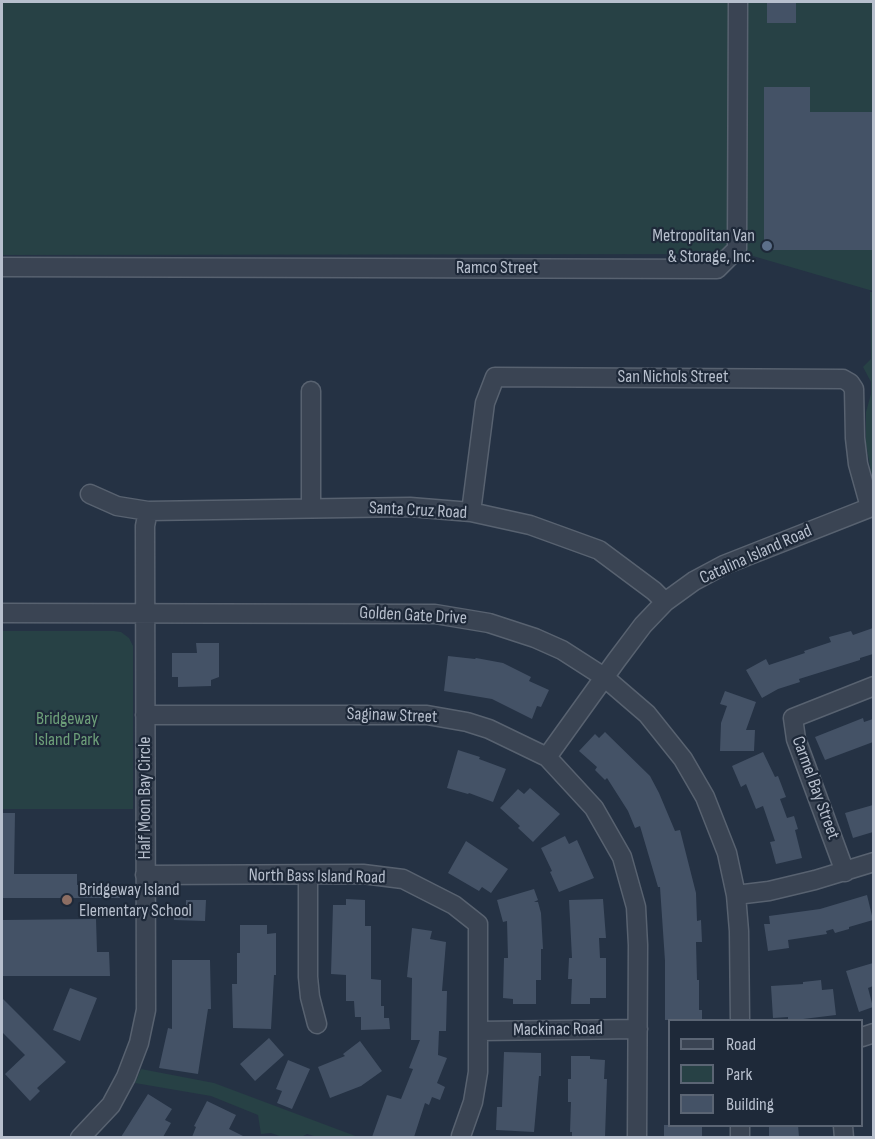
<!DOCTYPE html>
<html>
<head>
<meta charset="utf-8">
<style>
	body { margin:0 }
	#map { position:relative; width:875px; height:1139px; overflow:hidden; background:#253244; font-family:"Sofia Sans Condensed",sans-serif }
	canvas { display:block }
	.frame { position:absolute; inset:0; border:3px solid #b7bfcd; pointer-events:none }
	.legend { position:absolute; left:668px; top:1019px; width:195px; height:108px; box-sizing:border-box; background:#1e2939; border:2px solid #5b6574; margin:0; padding:8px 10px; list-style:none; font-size:18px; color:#b7bfcd }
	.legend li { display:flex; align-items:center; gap:12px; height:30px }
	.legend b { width:30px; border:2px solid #5b6574 }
</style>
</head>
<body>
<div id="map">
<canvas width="875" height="1139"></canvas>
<div class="frame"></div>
<ul class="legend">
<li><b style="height:8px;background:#3a4453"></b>Road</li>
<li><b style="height:16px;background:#274145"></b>Park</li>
<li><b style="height:16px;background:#445266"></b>Building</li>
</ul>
</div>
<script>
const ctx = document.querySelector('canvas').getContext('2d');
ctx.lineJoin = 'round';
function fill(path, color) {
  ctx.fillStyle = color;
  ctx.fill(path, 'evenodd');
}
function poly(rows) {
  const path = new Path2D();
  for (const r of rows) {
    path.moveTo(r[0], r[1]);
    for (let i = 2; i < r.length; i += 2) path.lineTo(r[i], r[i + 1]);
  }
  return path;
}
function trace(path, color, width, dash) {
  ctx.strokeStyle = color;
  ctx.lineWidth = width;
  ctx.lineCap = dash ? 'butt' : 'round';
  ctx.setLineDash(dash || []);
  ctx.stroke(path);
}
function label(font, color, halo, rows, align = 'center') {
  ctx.font = font + ' "Sofia Sans Condensed",sans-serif';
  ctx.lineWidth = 4.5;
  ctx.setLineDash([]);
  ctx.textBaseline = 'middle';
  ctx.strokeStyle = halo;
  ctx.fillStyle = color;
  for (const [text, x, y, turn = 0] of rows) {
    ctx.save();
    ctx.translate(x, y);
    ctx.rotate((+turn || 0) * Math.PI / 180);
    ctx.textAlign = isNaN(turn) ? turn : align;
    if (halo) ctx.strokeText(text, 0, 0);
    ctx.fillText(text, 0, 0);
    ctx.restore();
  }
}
fill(poly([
	[2,2,873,2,873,291,746,254,2,255],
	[870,292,874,292,873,482,866,444,866,412,871,394,871,382,863,367,871,359],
	[2,631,114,631,121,632,129,638,133,646,133,809,2,809],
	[141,1069,214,1083,358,1137,317,1137,307,1134,301,1137,285,1138,271,1133,261,1134,258,1115,211,1096,135,1083]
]), '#274145');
fill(poly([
	[767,2,796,2,796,23,767,23],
	[764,87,810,87,810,112,873,112,873,250,764,250],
	[873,628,873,654,860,658,860,660,799,679,800,682,778,689,762,698,746,670,766,659,769,665,805,653,804,651,831,642,829,637,851,631,853,635],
	[196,643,219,643,219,677,211,680,211,686,178,687,178,677,172,677,172,653,197,653],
	[448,656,475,659,476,658,503,663,531,677,529,681,549,690,541,707,537,706,532,719,492,699,444,691],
	[725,691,756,702,746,730,755,730,754,751,720,751,721,723,727,706,720,704],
	[863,718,864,722,873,719,873,742,825,760,815,737],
	[605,732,650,776,659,793,675,831,680,830,696,893,697,921,701,920,702,942,696,942,697,980,699,980,699,1010,702,1010,702,1020,665,1020,665,961,660,887,658,887,640,826,635,828,628,811,607,778,605,780,595,770,597,767,579,751,595,734,599,738],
	[458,750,480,757,479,759,506,769,493,802,469,793,468,794,447,788],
	[763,752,775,777,778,776,786,797,780,799,787,818,794,816,798,829,795,830,802,858,776,864,770,842,775,841,763,806,756,809,746,784,741,787,732,766],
	[530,788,560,814,533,842,518,828,520,826,500,808,518,789,524,794],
	[873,805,873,832,853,838,845,813],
	[2,813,15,813,14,874,77,874,77,885,121,885,120,898,2,898],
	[565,836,569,844,577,840,594,878,559,892,550,872,552,871,541,848],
	[466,841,508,869,491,893,482,887,479,891,448,873],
	[534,889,538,900,534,902,538,902,541,913,543,949,541,949,541,980,536,980,536,1004,513,1004,513,999,503,998,504,958,508,958,507,921,503,922,497,900],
	[867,895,873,920,849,927,849,929,835,933,833,929,826,931,827,934,788,940,789,948,768,951,764,924,770,924,769,916,820,909],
	[346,899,365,900,365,926,371,926,371,979,381,980,381,1006,384,1006,384,1018,389,1018,390,1029,361,1030,361,1017,355,1017,354,1001,346,1001,346,975,331,974,333,905,346,905],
	[603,899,606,938,599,938,600,958,606,958,606,998,590,998,590,1004,571,1004,572,979,568,979,569,958,572,958,569,900],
	[186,900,206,900,205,921,174,920,174,906,186,906],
	[96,919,97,952,109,952,110,976,2,976,2,920],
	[240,925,267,925,267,934,276,933,276,975,274,975,271,1029,233,1028,232,984,237,984,237,953,240,953],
	[412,928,432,931,430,939,446,942,442,991,447,991,446,1031,439,1031,438,1055,447,1058,437,1083,445,1087,440,1100,432,1097,429,1105,425,1103,414,1137,372,1137,387,1095,401,1099,413,1069,409,1068,420,1040,411,1040,412,978,407,977],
	[172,960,210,960,211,1009,208,1009,198,1074,159,1068,168,1028,172,1029],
	[873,963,873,986,868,988,873,1007,859,1012,846,971],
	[821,980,822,990,833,989,836,1015,803,1019,803,1020,788,1020,788,1017,773,1018,771,986,803,984,803,982],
	[70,988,97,998,80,1041,53,1030],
	[2,998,66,1062,37,1088,40,1091,30,1101,5,1074,25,1055,2,1032],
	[269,1038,284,1055,255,1081,240,1064],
	[360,1041,382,1071,361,1086,330,1098,318,1067,345,1056,343,1054],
	[504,1052,541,1053,541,1076,539,1076,534,1132,496,1130,497,1107,502,1107],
	[571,1056,590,1056,590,1059,605,1060,604,1079,607,1079,605,1137,572,1137,572,1132,570,1132,571,1102,568,1102,568,1079,571,1079],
	[288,1060,310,1069,292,1109,277,1103,282,1091,276,1089],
	[148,1094,172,1109,165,1120,171,1123,163,1137,121,1137],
	[207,1101,236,1115,229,1129,245,1137,192,1137,196,1127,194,1126],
	[664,1125,702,1125,702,1137,664,1137],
	[769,1125,798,1125,799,1137,769,1137]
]), '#445266');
const minor = poly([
	[2,267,717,269,737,249,738,2],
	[90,494,117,506,148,511,410,507,471,512,530,525,599,550,654,591,665,602],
	[311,508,311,391],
	[471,512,485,403,495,377,843,379,850,383,854,389,855,438,858,464,870,507],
	[2,613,435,614,489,623,535,638,562,650,604,677,647,714,683,759,705,797,727,853,736,895,739,931,740,1020],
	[145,715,427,715,467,722,489,729,547,757,594,808,622,857,636,907,638,945,637,1138],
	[547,757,616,661,643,625,665,602,694,581,724,565,874,506],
	[845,872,796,739,793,718,874,686],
	[145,875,363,874,403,879,454,905,478,924,478,1072,473,1102,461,1136],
	[308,876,308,977,310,997,317,1024],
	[736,895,769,891,815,880,874,862],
	[479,1031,638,1029],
	[862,1037,874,1033],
	[740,1126,740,1138],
	[843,1126,844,1138],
	[80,1138,111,1105,126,1077,139,1043,146,1010,145,526,148,511]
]);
trace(minor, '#586270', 21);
trace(minor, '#3a4453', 18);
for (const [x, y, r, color] of [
	[767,246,6,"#5c6f8a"],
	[67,900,6,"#8d6e63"]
]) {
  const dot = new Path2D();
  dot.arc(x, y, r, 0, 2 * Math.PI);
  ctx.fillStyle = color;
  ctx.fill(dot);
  trace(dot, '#1e2939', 2);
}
label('18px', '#b7bfcd', '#1e2939', [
	["Metropolitan Van",755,236],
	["& Storage, Inc.",755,257],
	["Bridgeway Island",79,890,"left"],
	["Elementary School",79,911,"left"]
], 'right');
label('18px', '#b7bfcd', '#1e2939', [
	["Ramco Street",497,268],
	["San Nichols Street",673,377],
	["Santa Cruz Road",418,511,3],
	["Catalina Island Road",756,555,-24],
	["Golden Gate Drive",413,616,3],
	["Saginaw Street",392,716,2],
	["Carmel Bay Street",815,788,70],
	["Half Moon Bay Circle",145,798,-90],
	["North Bass Island Road",317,877,1],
	["Mackinac Road",558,1030,-1]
]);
label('18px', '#6d9f79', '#1e2939', [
	["Bridgeway",67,719],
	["Island Park",67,740]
]);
</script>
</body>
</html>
